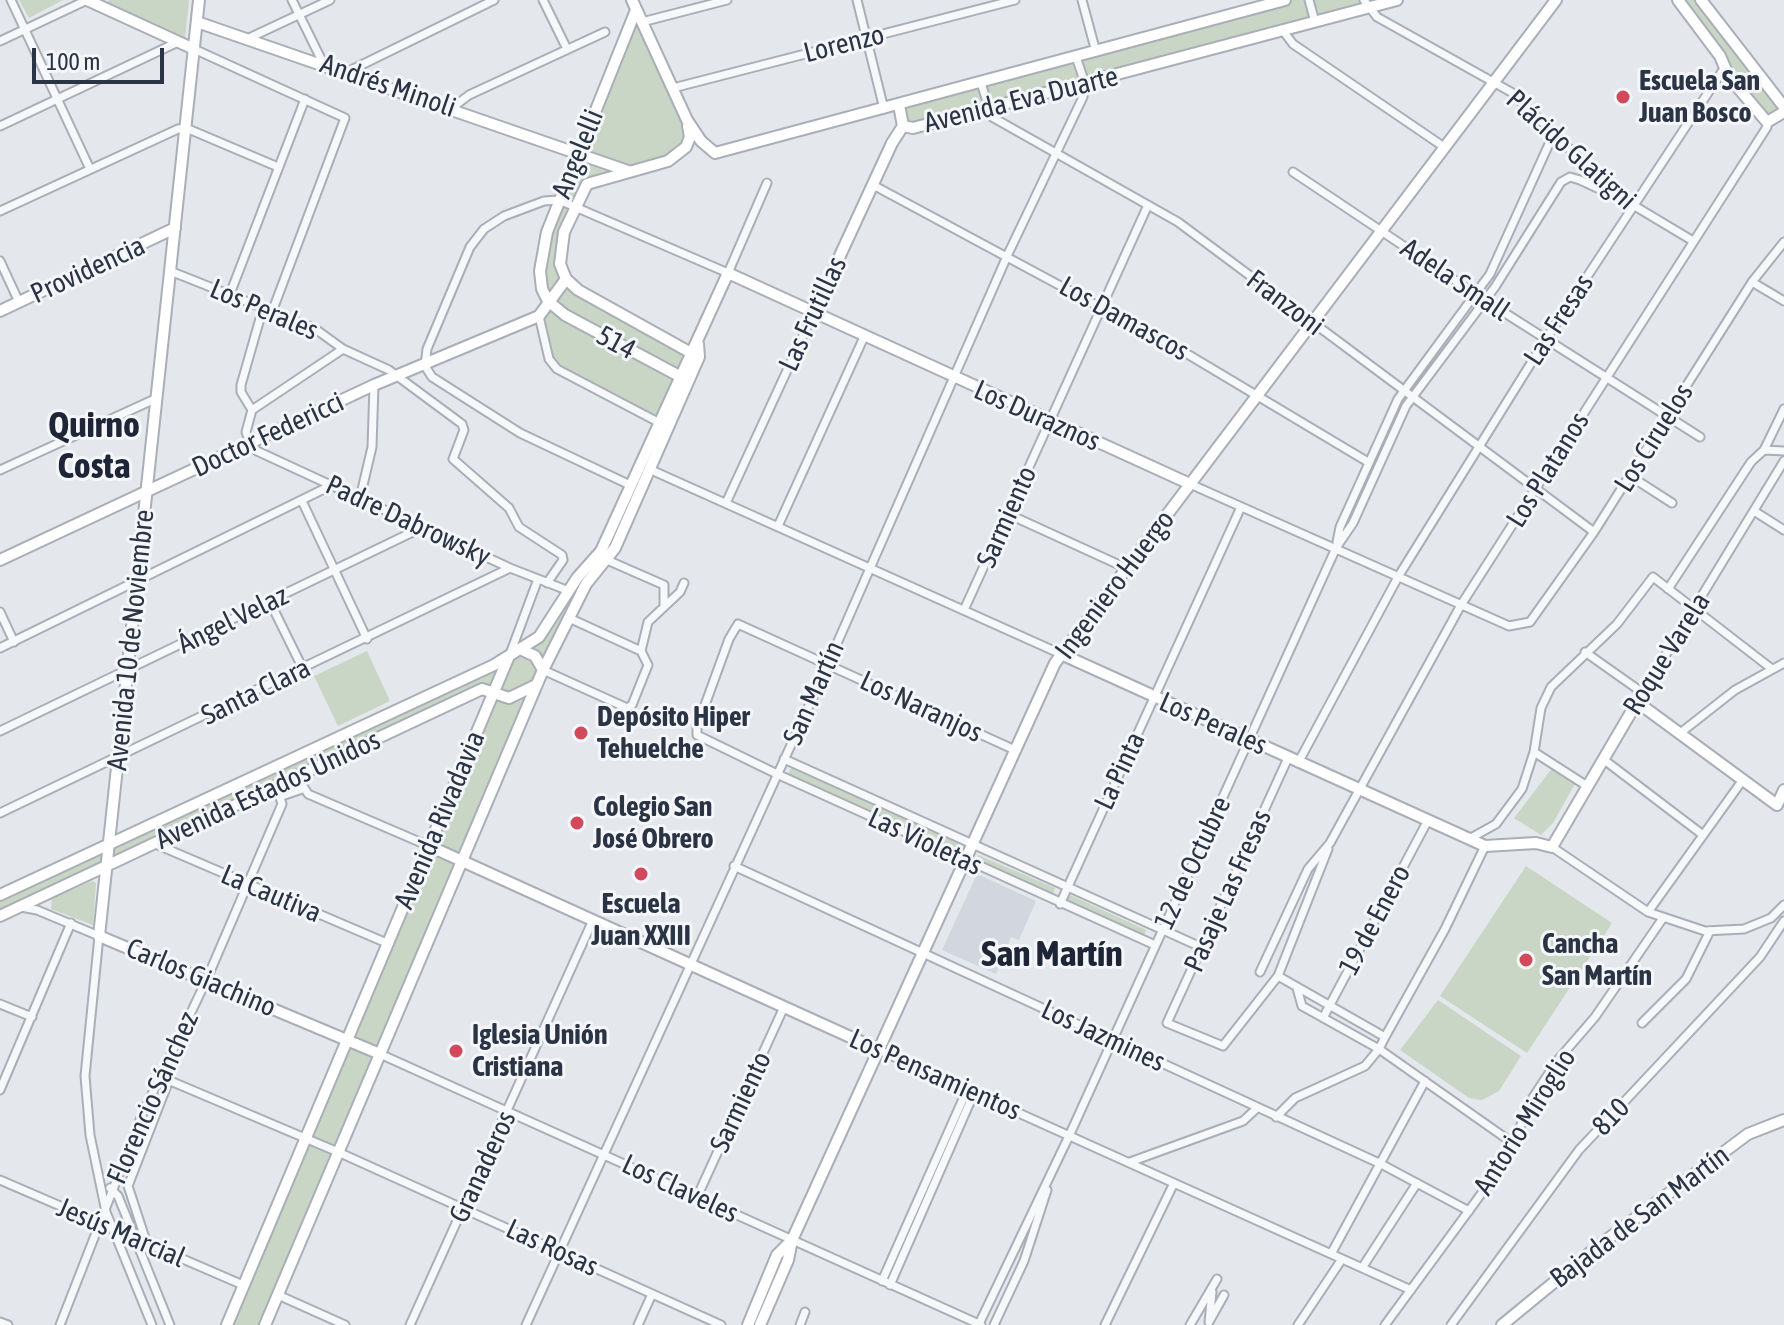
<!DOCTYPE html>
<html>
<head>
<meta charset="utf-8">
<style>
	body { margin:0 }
	#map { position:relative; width:1784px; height:1325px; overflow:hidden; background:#e4e7ec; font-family:"Asap Condensed",sans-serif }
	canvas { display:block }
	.scale { position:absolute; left:32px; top:48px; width:132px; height:36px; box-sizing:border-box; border:4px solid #2b3445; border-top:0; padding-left:10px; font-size:24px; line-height:28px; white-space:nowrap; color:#2b3445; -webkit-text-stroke:6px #f4f6f9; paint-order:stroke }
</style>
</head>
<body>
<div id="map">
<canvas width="1784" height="1325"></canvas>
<div class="scale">100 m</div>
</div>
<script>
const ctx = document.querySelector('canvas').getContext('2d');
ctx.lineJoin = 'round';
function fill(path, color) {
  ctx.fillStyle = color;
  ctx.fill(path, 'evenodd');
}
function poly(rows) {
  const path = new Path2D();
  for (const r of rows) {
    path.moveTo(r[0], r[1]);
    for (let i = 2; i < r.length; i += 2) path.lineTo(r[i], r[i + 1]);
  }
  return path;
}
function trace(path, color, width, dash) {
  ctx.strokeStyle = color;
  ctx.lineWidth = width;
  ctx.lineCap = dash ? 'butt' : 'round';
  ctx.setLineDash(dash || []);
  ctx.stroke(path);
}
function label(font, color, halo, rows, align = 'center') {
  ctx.font = font + ' "Asap Condensed",sans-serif';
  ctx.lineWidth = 6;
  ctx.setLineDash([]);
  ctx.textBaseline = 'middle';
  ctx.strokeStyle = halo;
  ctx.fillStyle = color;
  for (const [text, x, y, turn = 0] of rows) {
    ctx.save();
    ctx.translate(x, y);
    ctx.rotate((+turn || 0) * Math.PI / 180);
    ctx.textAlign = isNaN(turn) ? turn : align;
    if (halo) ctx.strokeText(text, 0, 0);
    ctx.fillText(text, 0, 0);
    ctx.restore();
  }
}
fill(poly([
	[977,874,1036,901,1019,940,1011,937,996,974,942,950]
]), '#d2d6de');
fill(poly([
	[19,0,63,0,29,18],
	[110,0,189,0,185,38,107,2],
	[1285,0,1397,0,909,128,899,105],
	[1678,0,1701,0,1784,107,1767,122],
	[636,10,690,137,681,153,587,184,560,249,566,279,699,357,611,555,586,584,543,670,265,1325,227,1325,494,692,487,689,0,916,0,895,494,665,539,637,597,556,658,423,552,365,543,320,548,301,542,250],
	[367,651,390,701,338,726,314,676],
	[1553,767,1576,782,1553,823,1541,835,1514,818],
	[791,768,960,843,956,853,787,776],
	[978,855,1055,888,1052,896,976,862],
	[1526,866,1612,923,1527,1053,1440,996],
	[92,881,96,883,93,925,51,909,52,898],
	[1068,894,1146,930,1144,937,1065,902],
	[1438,1000,1521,1056,1499,1091,1482,1100,1469,1098,1400,1050]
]), '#c9d6c5');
const street = poly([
	[11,0,90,169],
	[292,0,323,63],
	[543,0,567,49],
	[857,0,884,109],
	[1082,0,1096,52],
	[1309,0,1315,22],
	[1364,0,1377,17,1511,92,1618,196,1693,241],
	[642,22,727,0],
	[1284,32,1293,44,1444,147],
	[247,39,330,0],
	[0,41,87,0],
	[194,49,345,118,272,312],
	[347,72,494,0],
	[981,83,992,117,1178,222,1594,532],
	[673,88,1015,0],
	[452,108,469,95,605,32],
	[0,126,178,42],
	[1293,172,1483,299,1700,437],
	[873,185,1189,355,1368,462],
	[0,211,178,129,186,128,278,167],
	[0,261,19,302],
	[170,271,314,328,343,349,389,370,462,424,464,430,453,459,509,508,519,527,562,555,563,560,547,583],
	[1752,282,1784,301],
	[230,294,305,99],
	[263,308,241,385,241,392,252,410,246,432,250,444,257,451,510,568,569,591],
	[539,316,549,359,557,369,658,422],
	[252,410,343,349],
	[1764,450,1784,451],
	[649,469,1061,654],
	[0,470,157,398],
	[1630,476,1672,503],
	[1190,484,1509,626,1530,622,1594,532,1752,282,1784,242],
	[630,485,520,433,432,377,425,366,427,349,470,247,484,229,504,216,544,201,559,200,728,273,767,183],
	[360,498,372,447,374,385],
	[302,501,367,639],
	[726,503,813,314],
	[1754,511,1784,530],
	[1008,514,1126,568],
	[778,526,864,337],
	[1337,542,1340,527,1398,399,1490,274,1554,133],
	[607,560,664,585,664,606],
	[1668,589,1751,462,1764,450,1784,409],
	[270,602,303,669],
	[964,610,1148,205],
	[0,612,14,642],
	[569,618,641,651],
	[0,648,332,485],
	[1585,652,1643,693],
	[510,654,538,579],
	[543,670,627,708,632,705,648,665,641,651,648,622,680,592,684,583],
	[1637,702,1784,461],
	[0,731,421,528],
	[1679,734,1735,690,1784,663],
	[1015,750,738,624,729,639,697,727,697,735,777,774,1155,945],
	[1534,752,1587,786],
	[1288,758,1167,1023,1223,1046,1278,976,1328,849],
	[784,759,1203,948],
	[1603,759,1703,835],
	[1298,763,1398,577,1546,339,1725,67],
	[297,776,308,794,429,846],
	[282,796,302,789],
	[0,813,510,568],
	[1469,839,1496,824,1522,789,1534,752,1541,708,1551,687,1617,624,1653,577,1772,669],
	[153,843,389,944],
	[1552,847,1648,912,1705,931,1744,929,1771,918,1784,905],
	[734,866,1381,1164,1469,1211],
	[1060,904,1241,507],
	[21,907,37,910,99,936,85,1076,90,1135,106,1212,152,1325],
	[1648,912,1742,781],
	[1260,972,1308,869,1330,843,1461,605,1767,127,1767,122],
	[1278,976,1385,1037,1379,1049,1514,1144],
	[0,1004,32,1017],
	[1323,1018,1427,822],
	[1642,1023,1686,979,1710,931],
	[1385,1037,1445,929,1485,846],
	[879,1050,1411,1290],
	[380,1054,981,1325],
	[161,1077,338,1152,721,1325],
	[0,1090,71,923],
	[1276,1117,1295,1098,1365,1066,1379,1049,1302,1006,1297,988],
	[1130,1162,1243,1121,1256,1109],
	[0,1180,243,1285],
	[110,1188,118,1196,170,1325],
	[697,1197,784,1007],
	[147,1244,128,1186,169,1080],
	[1331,1254,1425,1081],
	[1362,1268,1417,1183],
	[882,1281,967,1090],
	[890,1285,974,1093],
	[278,1295,345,1325],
	[1210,1320,1224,1295],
	[0,1322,8,1325],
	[1209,1322,1212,1292],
	[979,1324,1070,1134,1336,548,1353,523,1406,406,1495,287,1561,182,1570,177,1580,180,1621,199],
	[60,1325,142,1115,206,981,282,804,276,785],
	[410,1325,593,920],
	[526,1325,828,664,1008,254,1083,97,1085,83,1076,57],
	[638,1325,652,1294],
	[800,1325,805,1312],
	[994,1325,1024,1261,1047,1190],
	[1105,1325,1174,1183],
	[1190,1325,1217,1279],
	[1298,1325,1342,1259],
	[1385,1325,1506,1160,1532,1099,1557,1061,1595,1017,1663,918],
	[1451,1325,1579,1150,1760,957,1784,921]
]);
const secondary = poly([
	[87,0,194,49],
	[199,0,99,936,380,1054],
	[632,0,687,120,701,141,715,153,1285,0],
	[1678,0,1720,56,1729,77,1767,122,1784,112],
	[1701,0,1784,107],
	[636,10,547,232,540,271,542,289,548,301,565,315,683,378],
	[197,22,628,171],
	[899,105,903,126,913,128,1397,0],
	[688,126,690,137,686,147,668,161,587,184,564,232,560,264,566,279,578,290,693,354],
	[0,311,175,228],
	[813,314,892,143,903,126],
	[0,560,374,385,539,316,566,279],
	[520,649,535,656,543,670],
	[1061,654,1485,846,1536,843,1552,847,1637,702,1777,805,1784,790],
	[429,846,879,1050],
	[0,895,494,665,539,637,577,578,601,551,728,273,1190,484],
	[0,916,482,689,509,698,534,686],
	[227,1325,509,656],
	[265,1325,543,670,586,584,615,548,699,357,698,344],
	[748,1325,777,1255,792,1240],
	[760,1325,788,1260,792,1240,1055,663,1556,0],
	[1502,1325,1597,1247,1748,1134,1784,1120]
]);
trace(street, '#a9aeb7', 11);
trace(secondary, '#a9aeb7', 14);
trace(street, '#f7f8fa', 7);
trace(secondary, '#fff', 10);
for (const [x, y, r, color] of [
	[1623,97,8,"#d1495b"],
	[581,733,8,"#d1495b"],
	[577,823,8,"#d1495b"],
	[641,874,8,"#d1495b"],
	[1526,960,8,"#d1495b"],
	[456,1051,8,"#d1495b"]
]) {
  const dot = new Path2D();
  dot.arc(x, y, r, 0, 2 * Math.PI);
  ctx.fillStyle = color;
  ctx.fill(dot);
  trace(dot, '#f4f6f9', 3);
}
label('28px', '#2b3445', '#f4f6f9', [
	["Lorenzo",844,44,-14],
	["Andrés Minoli",388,86,19],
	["Avenida Eva Duarte",1021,100,-14],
	["Plácido Glatigni",1571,150,42],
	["Angelelli",578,154,-68],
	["Providencia",88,270,-25],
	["Adela Small",1455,280,34],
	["Franzoni",1285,303,37],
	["Los Perales",264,310,23],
	["Las Frutillas",813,314,-65],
	["Los Damascos",1124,319,29],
	["Las Fresas",1559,320,-57],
	["514",616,343,28],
	["Los Duraznos",1037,416,24],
	["Doctor Federicci",268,435,-25],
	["Los Ciruelos",1654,438,-58],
	["Los Platanos",1548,470,-58],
	["Sarmiento",1007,517,-66],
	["Padre Dabrowsky",408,521,25],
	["Ingeniero Huergo",1115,585,-53],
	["Ángel Velaz",233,620,-26],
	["Avenida 10 de Noviembre",131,640,-84],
	["Roque Varela",1667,654,-58],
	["Santa Clara",256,692,-26],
	["San Martín",814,693,-66],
	["Los Naranjos",921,707,25],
	["Los Perales",1213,724,24],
	["La Pinta",1120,771,-65],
	["Avenida Estados Unidos",268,790,-25],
	["Avenida Rivadavia",440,820,-67],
	["Las Violetas",925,842,25],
	["12 de Octubre",1193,863,-65],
	["Pasaje Las Fresas",1228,891,-66],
	["La Cautiva",271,894,23],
	["19 de Enero",1375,920,-62],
	["Carlos Giachino",201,978,23],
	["Los Jazmines",1103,1036,25],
	["Los Pensamientos",935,1075,24],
	["Florencio Sánchez",153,1098,-66],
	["Sarmiento",741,1102,-65],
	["810",1611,1117,-46],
	["Antorio Miroglio",1525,1122,-58],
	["Granaderos",483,1167,-65],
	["Los Claveles",680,1189,25],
	["Bajada de San Martín",1640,1217,-37],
	["Jesús Marcial",121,1233,23],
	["Las Rosas",552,1248,25]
]);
label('bold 28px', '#2b3445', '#f4f6f9', [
	["Escuela San",1639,81],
	["Juan Bosco",1639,113],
	["Depósito Hiper",597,717],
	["Tehuelche",597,749],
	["Colegio San",593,807],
	["José Obrero",593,839],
	["Escuela",641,904,"center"],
	["Juan XXIII",641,936,"center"],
	["Cancha",1542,944],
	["San Martín",1542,976],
	["Iglesia Unión",472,1035],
	["Cristiana",472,1067]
], 'left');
label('bold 36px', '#1d2536', '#f4f6f9', [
	["Quirno",94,426],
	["Costa",94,467],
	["San Martín",1052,955]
]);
</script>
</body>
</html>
